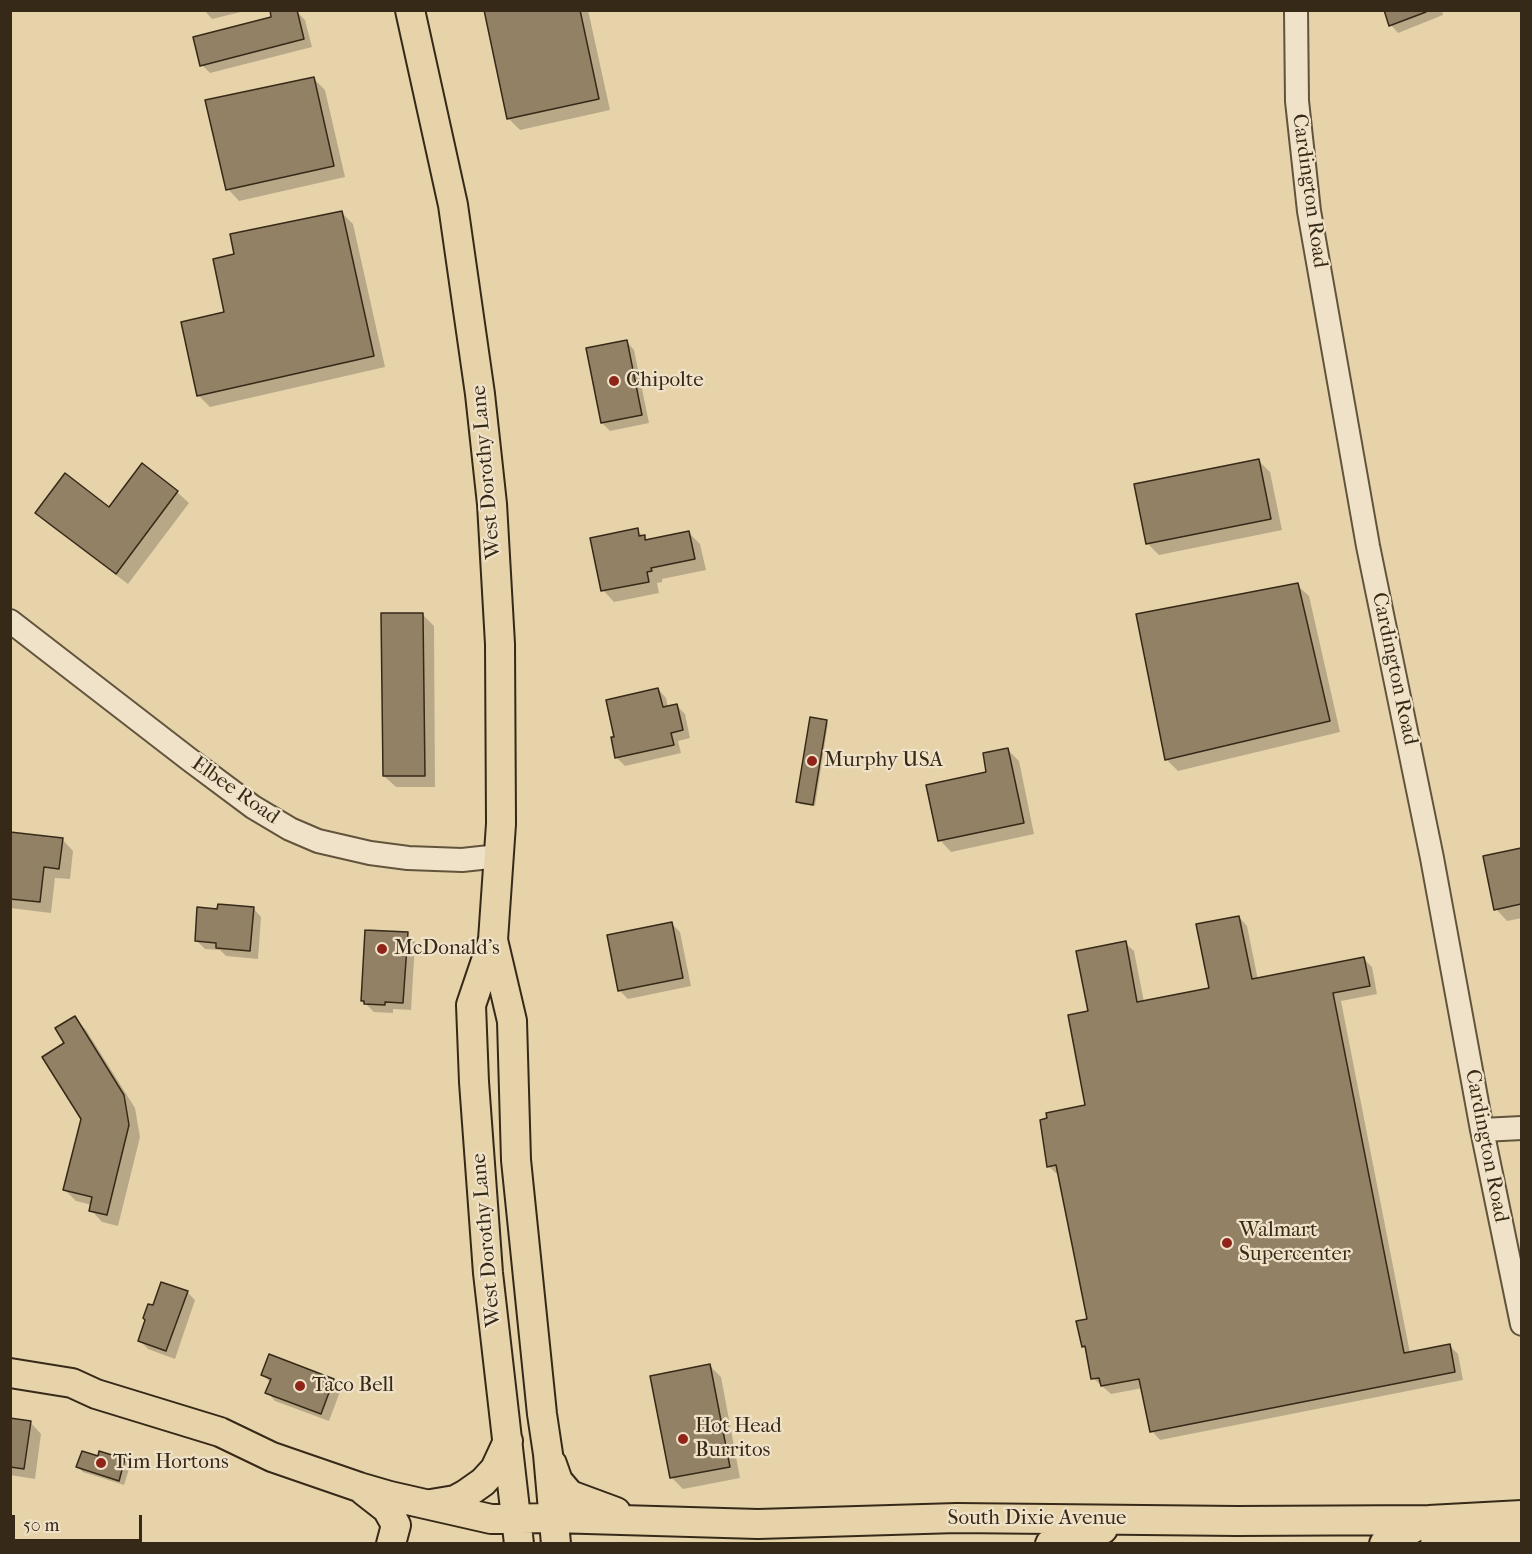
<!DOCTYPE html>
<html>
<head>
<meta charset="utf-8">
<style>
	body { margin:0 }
	#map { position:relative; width:1532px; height:1554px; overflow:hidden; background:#e6d3aa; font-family:"IM FELL French Canon",serif }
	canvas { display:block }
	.frame { position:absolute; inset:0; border:12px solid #362918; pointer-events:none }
	.scale { position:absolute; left:12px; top:1515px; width:130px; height:27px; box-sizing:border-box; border:3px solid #362918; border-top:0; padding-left:8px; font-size:18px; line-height:21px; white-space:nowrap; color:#362918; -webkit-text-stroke:4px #efe2c8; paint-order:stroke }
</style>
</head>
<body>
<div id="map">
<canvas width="1532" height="1554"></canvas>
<div class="frame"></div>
<div class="scale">50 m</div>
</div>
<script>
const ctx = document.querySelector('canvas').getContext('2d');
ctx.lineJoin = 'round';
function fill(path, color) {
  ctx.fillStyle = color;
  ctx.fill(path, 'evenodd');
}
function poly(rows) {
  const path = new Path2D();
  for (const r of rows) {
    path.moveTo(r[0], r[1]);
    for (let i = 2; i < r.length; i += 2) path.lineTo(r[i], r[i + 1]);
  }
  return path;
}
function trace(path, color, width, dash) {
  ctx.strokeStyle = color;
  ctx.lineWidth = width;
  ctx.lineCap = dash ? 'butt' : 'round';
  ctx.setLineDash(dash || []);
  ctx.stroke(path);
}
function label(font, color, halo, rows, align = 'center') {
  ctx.font = font + ' "IM FELL French Canon",serif';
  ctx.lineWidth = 4.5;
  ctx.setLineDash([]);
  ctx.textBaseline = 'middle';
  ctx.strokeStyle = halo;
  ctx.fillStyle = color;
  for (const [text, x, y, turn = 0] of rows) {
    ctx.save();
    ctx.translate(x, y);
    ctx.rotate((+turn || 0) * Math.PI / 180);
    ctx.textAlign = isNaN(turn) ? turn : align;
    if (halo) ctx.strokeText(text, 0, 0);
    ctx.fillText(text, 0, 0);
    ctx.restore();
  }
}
fill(poly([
	[204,10,249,10,212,19],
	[485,10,588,10,610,110,520,130,508,118],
	[1385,10,1442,10,1443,15,1398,33,1391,25],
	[297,12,305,20,312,47,210,73,202,65],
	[314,79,325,90,345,177,239,201,228,189],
	[341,212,353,224,385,367,210,407,199,396,182,323,226,313,236,255],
	[626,341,634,350,649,423,610,431,602,423],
	[1259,461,1270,472,1282,530,1159,555,1148,544],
	[177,492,189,503,128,584,48,524,37,513,109,509],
	[637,530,648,541,689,533,700,544,706,570,662,579,662,582,657,583,659,593,614,602,603,590],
	[1297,585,1309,596,1340,732,1178,771,1166,759],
	[422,614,434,626,435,787,396,787,384,776],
	[658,689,666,698,668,707,676,705,685,714,690,738,678,741,681,753,625,766,616,757,616,738],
	[826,721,828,723,815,806,800,804,798,801],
	[1007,749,1019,761,1034,834,951,852,940,840],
	[10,834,62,839,73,851,70,879,55,878,51,913,10,908],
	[1522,850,1522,918,1507,921,1496,909,1485,857],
	[253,908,261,917,258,959,226,956,220,950,205,949,196,940,219,911],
	[1239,917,1247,926,1258,980,1364,959,1372,967,1377,994,1341,1001,1410,1353,1449,1345,1458,1354,1463,1380,1160,1440,1152,1431,1143,1388,1111,1394,1093,1378,1087,1350,1083,1346,1089,1320,1060,1174,1057,1174,1048,1166,1087,1107,1090,1012,1125,943,1134,951,1144,1002,1211,989],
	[671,923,680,932,691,986,628,999,619,990],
	[407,934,415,942,411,1010,393,1009,393,1013,374,1012,362,1000],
	[74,1018,86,1030,135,1108,140,1137,118,1226,102,1222,91,1210,92,1205,76,1201,65,1190,83,1119],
	[187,1292,195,1300,175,1359,148,1349,140,1341,154,1307],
	[710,1366,721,1377,740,1478,683,1489,671,1477],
	[262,1374,333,1381,341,1389,329,1421,275,1401,267,1392,271,1383],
	[10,1419,30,1422,41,1434,35,1479,10,1475],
	[99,1458,124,1460,130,1466,124,1485,83,1472,78,1467]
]), '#0003');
const building = poly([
	[270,10,297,10,304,39,200,66,193,37,271,17,270,10],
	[484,10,580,10,599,99,507,119,484,10],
	[1384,10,1426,10,1426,12,1389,26,1384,10],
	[314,77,334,166,226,190,205,100,314,77],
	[342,211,374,356,197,396,181,322,224,312,213,259,234,254,230,234,342,211],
	[627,340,642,415,601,423,586,348,627,340],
	[1259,459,1271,519,1146,544,1134,484,1259,459],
	[142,463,178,491,116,574,35,513,65,473,109,507,142,463],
	[638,528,639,536,645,535,645,540,689,531,695,559,651,568,652,571,647,572,649,582,601,591,590,538,638,528],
	[1298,583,1330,721,1165,760,1136,614,1298,583],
	[381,613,423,613,425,776,383,776,381,613],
	[658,688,663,707,677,704,683,730,671,733,674,745,615,758,611,737,614,737,606,700,658,688],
	[810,717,827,720,813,805,796,802,810,717],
	[1008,748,1024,823,938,841,926,785,986,772,983,753,1008,748],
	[10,832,63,838,59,869,44,867,40,902,10,899,10,832],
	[1521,848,1521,904,1494,910,1483,856,1521,848],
	[218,904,254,907,250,951,216,948,216,943,195,941,197,907,217,909,218,904],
	[1239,916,1252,979,1364,957,1370,986,1333,993,1404,1353,1450,1344,1455,1372,1150,1432,1139,1379,1101,1386,1099,1378,1091,1379,1085,1346,1082,1347,1076,1321,1087,1319,1056,1165,1047,1167,1040,1120,1047,1118,1046,1113,1085,1105,1068,1015,1088,1011,1076,951,1126,941,1137,1002,1209,988,1196,924,1239,916],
	[672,922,683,978,618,991,607,935,672,922],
	[365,930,408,932,403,1003,385,1002,385,1005,364,1004,364,1001,361,1001,365,930],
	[75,1016,124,1095,129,1125,107,1215,89,1211,92,1197,63,1190,81,1119,42,1057,64,1043,55,1028,75,1016],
	[161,1282,188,1291,166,1351,138,1341,145,1320,143,1318,148,1304,153,1305,161,1282],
	[269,1354,334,1379,321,1414,265,1393,271,1379,261,1375,269,1354],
	[710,1364,730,1467,670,1478,650,1376,710,1364],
	[10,1418,31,1421,24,1469,10,1467,10,1418],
	[82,1451,98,1456,99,1451,125,1459,119,1481,76,1467,82,1451]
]);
fill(building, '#928164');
trace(building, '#362918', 1.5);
const minor = poly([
	[1296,10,1297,101,1309,211,1368,546,1432,858,1482,1130,1522,1324],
	[10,621,190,760,253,807,290,829,318,841,370,853,408,858,462,860,499,856],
	[1482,1130,1522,1128]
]);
const major = poly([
	[410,10,453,205,480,394,492,504,500,644,501,824,493,940,471,1005,474,1082,488,1273,519,1544],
	[493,940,512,1021,516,1160,542,1414,548,1454,556,1544],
	[10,1373,72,1383,96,1394,220,1432,272,1457,359,1487,390,1496,491,1519,553,1518,758,1524,957,1518,1237,1521,1429,1520,1522,1515],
	[552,1464,558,1481,570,1495,616,1512],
	[364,1491,387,1509,396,1525,391,1544],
	[431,1504,455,1500,466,1494,483,1482,495,1469,508,1441],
	[1050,1544,1103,1529],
	[1384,1544,1425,1522],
	[1435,1544,1462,1539,1522,1538]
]);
trace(minor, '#62543c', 26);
trace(major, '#362918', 32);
trace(minor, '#efe2c8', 22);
trace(major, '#e6d3aa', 28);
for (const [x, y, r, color] of [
	[614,381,6,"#8f2418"],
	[812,761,6,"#8f2418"],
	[382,949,6,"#8f2418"],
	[1227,1243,6,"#8f2418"],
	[300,1386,6,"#8f2418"],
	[683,1439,6,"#8f2418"],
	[101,1463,6,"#8f2418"]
]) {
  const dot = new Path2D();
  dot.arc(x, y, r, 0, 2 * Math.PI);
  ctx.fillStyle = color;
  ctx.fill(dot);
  trace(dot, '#efe2c8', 2);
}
label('21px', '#362918', '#efe2c8', [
	["Cardington Road",1309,191,82],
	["West Dorothy Lane",487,472,-95],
	["Cardington Road",1394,669,78],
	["Elbee Road",235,791,35],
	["Cardington Road",1486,1146,79],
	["West Dorothy Lane",487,1240,-95],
	["South Dixie Avenue",1037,1519]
]);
label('21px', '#362918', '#efe2c8', [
	["Chipolte",626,381],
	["Murphy USA",824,761],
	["McDonald's",394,949],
	["Walmart",1239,1231],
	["Supercenter",1239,1255],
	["Taco Bell",312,1386],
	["Hot Head",695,1427],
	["Burritos",695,1451],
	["Tim Hortons",113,1463]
], 'left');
</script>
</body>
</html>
